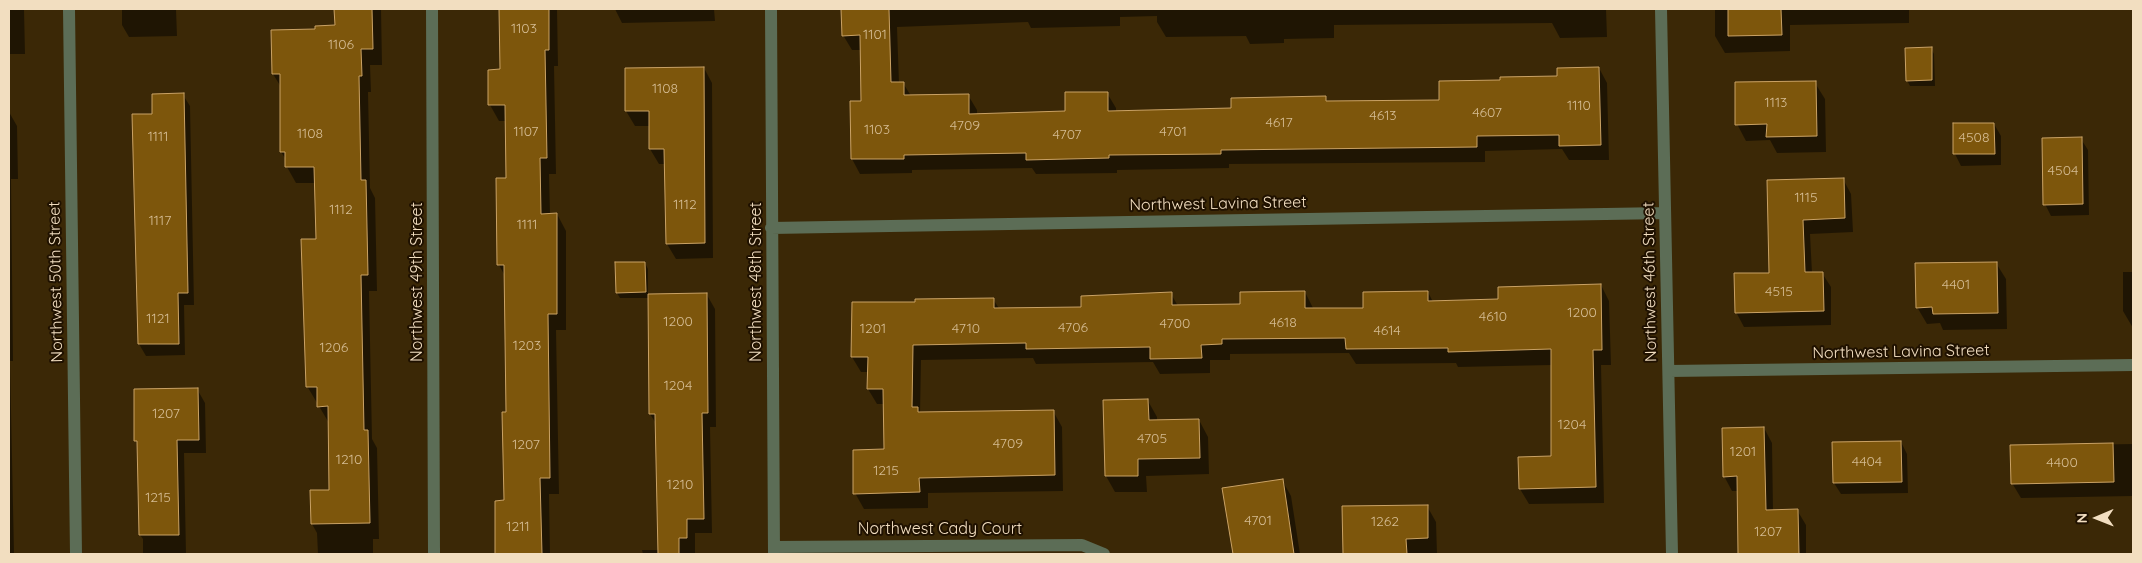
<!DOCTYPE html>
<html>
<head>
<meta charset="utf-8">
<style>
	body { margin:0 }
	#map { position:relative; width:2142px; height:563px; overflow:hidden; background:#3b2806; font-family:Quicksand,sans-serif }
	canvas { display:block }
	.frame { position:absolute; inset:0; border:10px solid #f2dec0; pointer-events:none }
	.north { position:absolute; left:2072px; top:493px; width:50px; height:50px; -webkit-text-stroke:4px #1f1100; paint-order:stroke; rotate:269deg; font-size:14px; font-weight:700; line-height:20px; text-align:center; color:#f2dec0 }
	.north::after { content:''; display:block; margin:auto; width:18px; height:22px; background:#f2dec0; clip-path:polygon(50% 0,100% 100%,50% 72%,0 100%) }
</style>
</head>
<body>
<div id="map">
<canvas width="2142" height="563"></canvas>
<div class="frame"></div>
<div class="north">N</div>
</div>
<script>
const ctx = document.querySelector('canvas').getContext('2d');
ctx.lineJoin = 'round';
function fill(path, color) {
  ctx.fillStyle = color;
  ctx.fill(path, 'evenodd');
}
function poly(rows) {
  const path = new Path2D();
  for (const r of rows) {
    path.moveTo(r[0], r[1]);
    for (let i = 2; i < r.length; i += 2) path.lineTo(r[i], r[i + 1]);
  }
  return path;
}
function trace(path, color, width, dash) {
  ctx.strokeStyle = color;
  ctx.lineWidth = width;
  ctx.lineCap = dash ? 'butt' : 'round';
  ctx.setLineDash(dash || []);
  ctx.stroke(path);
}
function label(font, color, halo, rows, align = 'center') {
  ctx.font = font + ' Quicksand,sans-serif';
  ctx.lineWidth = 4;
  ctx.setLineDash([]);
  ctx.textBaseline = 'middle';
  ctx.strokeStyle = halo;
  ctx.fillStyle = color;
  for (const [text, x, y, turn = 0] of rows) {
    ctx.save();
    ctx.translate(x, y);
    ctx.rotate((+turn || 0) * Math.PI / 180);
    ctx.textAlign = isNaN(turn) ? turn : align;
    if (halo) ctx.strokeText(text, 0, 0);
    ctx.fillText(text, 0, 0);
    ctx.restore();
  }
}
fill(poly([
	[9,9,24,9,25,54,9,54],
	[122,9,176,9,177,36,129,37,122,25],
	[335,9,381,9,382,65,370,65,371,92,368,92,370,188,375,198,377,291,369,291,372,439,377,448,379,539,373,539,373,554,318,554,317,533,312,524,331,491,329,423,307,386,317,240,316,183,296,183,287,167,287,161,281,152,281,87,273,74,273,31,316,30,336,26],
	[501,9,557,9,558,66,554,66,556,174,549,174,550,214,557,214,566,231,566,330,556,330,559,494,549,494,550,554,497,554,496,502,505,502,508,413,505,276,499,265,507,179,506,121,499,121,490,105,502,71],
	[615,9,714,9,715,21,622,23],
	[842,9,1606,9,1607,37,1560,38,1552,23,1334,25,1334,38,1284,39,1284,43,1250,44,1246,36,1166,37,1157,22,1157,16,1120,17,1120,26,1031,28,1028,22,897,27,899,83,903,83,911,96,968,95,977,110,977,115,1066,113,1107,93,1116,108,1116,112,1232,109,1325,97,1328,103,1441,101,1502,81,1559,77,1599,68,1607,83,1609,160,1569,160,1562,149,1485,151,1485,162,1229,164,1229,168,1117,170,1117,173,1036,174,1032,168,912,170,912,173,860,174,852,159,862,102,861,50,852,50,843,35],
	[1715,9,1909,9,1909,23,1790,25,1790,51,1725,53,1715,36],
	[1931,48,1934,54,1935,86,1910,86,1907,80],
	[704,68,712,83,713,258,676,259,667,244,666,164,659,164,650,149,650,126,635,126,626,111,626,69],
	[1815,83,1825,99,1826,152,1777,153,1770,140,1746,141,1737,124],
	[183,95,190,106,194,305,184,305,185,355,146,356,139,344,154,115],
	[9,112,17,126,18,179,11,179,13,361,10,361,14,554,9,554],
	[1994,124,2001,136,2001,165,1961,166,1955,154],
	[2081,139,2088,150,2089,215,2051,216,2045,204],
	[1843,179,1851,194,1853,232,1810,234,1812,273,1822,273,1831,287,1831,325,1744,327,1736,312,1771,274,1768,181],
	[645,263,648,269,648,296,707,295,715,309,716,427,710,427,712,533,695,533,695,554,643,554,642,550,659,550,657,425,650,414,649,298,620,298,617,293],
	[1996,263,2006,279,2007,329,1943,330,1940,323,1927,324,1917,307],
	[2123,272,2133,272,2133,328,2123,311],
	[1601,285,1609,301,1611,365,1601,365,1604,503,1529,504,1520,489,1552,458,1552,365,1458,367,1456,363,1356,364,1349,353,1230,354,1230,360,1210,360,1210,373,1160,374,1153,362,1036,364,1033,358,921,360,920,414,1053,411,1062,427,1063,491,928,493,928,508,864,509,855,493,885,451,885,404,877,404,868,389,869,372,861,372,852,357,917,303,993,299,1000,310,1083,308,1171,294,1178,306,1241,305,1305,292,1314,310,1365,309,1428,292,1433,302,1500,300],
	[197,389,205,403,206,453,184,453,186,554,143,554,143,539,140,535,139,446,136,440],
	[1148,401,1157,417,1157,421,1199,420,1208,437,1209,474,1146,476,1147,492,1115,492,1106,476],
	[1764,428,1772,443,1773,511,1797,510,1806,525,1806,554,1739,554,1738,491,1732,491,1724,476],
	[1901,442,1907,454,1908,493,1841,494,1834,483],
	[2133,444,2133,496,2021,498,2012,483,2012,446],
	[1282,480,1291,496,1300,554,1234,554,1224,489],
	[1427,506,1436,522,1437,554,1344,554,1343,508]
]), '#0007');
const building = poly([
	[334,9,372,9,373,49,361,49,362,76,359,76,361,180,366,180,368,275,361,275,364,430,368,430,370,523,311,524,310,490,329,490,328,406,317,407,317,387,306,387,301,239,316,239,314,167,285,167,285,152,280,152,280,74,272,74,271,30,315,29,315,26,335,25,334,9],
	[499,9,549,9,549,50,545,50,547,158,540,158,541,214,557,213,557,314,548,314,550,478,540,478,542,554,495,554,495,501,504,500,502,412,506,412,504,265,497,265,496,178,506,178,505,105,488,105,488,70,500,69,499,9],
	[841,9,889,9,891,82,904,82,904,95,969,94,969,114,1065,111,1065,92,1108,92,1108,111,1231,108,1231,98,1326,96,1326,101,1439,100,1439,81,1500,80,1500,77,1557,76,1557,68,1599,67,1601,145,1559,146,1559,135,1477,136,1477,147,1221,150,1221,154,1109,155,1109,158,1026,160,1026,153,904,155,904,159,851,159,850,101,861,101,860,35,842,36,841,9],
	[1728,9,1781,9,1782,35,1728,36,1728,9],
	[1932,47,1932,80,1906,81,1905,48,1932,47],
	[704,67,705,243,666,244,664,149,649,149,649,111,625,111,625,68,704,67],
	[1816,81,1817,136,1766,137,1767,124,1735,125,1735,82,1816,81],
	[184,93,188,293,178,293,179,344,138,344,132,114,152,114,152,94,184,93],
	[1953,123,1994,123,1995,154,1953,154,1953,123],
	[2082,137,2083,204,2043,205,2042,138,2082,137],
	[1844,178,1845,218,1803,220,1805,272,1823,272,1824,311,1735,313,1734,273,1769,273,1767,180,1844,178],
	[615,262,645,262,646,292,616,293,615,262],
	[1997,262,1998,313,1933,314,1932,307,1916,308,1915,263,1997,262],
	[1601,284,1602,350,1593,350,1596,487,1519,489,1518,457,1551,456,1551,349,1448,352,1448,348,1346,349,1345,338,1222,339,1222,344,1201,345,1202,358,1150,359,1150,347,1026,349,1026,343,913,345,912,407,918,407,918,412,1054,410,1055,475,919,478,920,492,853,494,853,450,884,449,883,389,867,389,868,357,851,357,852,302,915,302,915,299,994,298,994,308,1081,307,1081,296,1172,292,1172,305,1240,304,1240,292,1305,291,1305,308,1363,308,1363,292,1428,291,1428,301,1498,299,1498,287,1601,284],
	[707,293,708,413,702,413,704,519,687,519,687,538,679,538,679,554,658,554,655,414,649,414,648,294,707,293],
	[198,388,199,440,177,440,179,535,139,535,137,441,134,441,134,389,198,388],
	[1148,399,1149,420,1199,419,1200,458,1138,459,1138,476,1105,476,1103,400,1148,399],
	[1764,427,1766,510,1798,509,1799,554,1738,554,1737,476,1723,477,1722,428,1764,427],
	[1901,441,1902,482,1833,483,1832,442,1901,441],
	[2113,443,2114,482,2011,484,2010,445,2113,443],
	[1283,479,1294,554,1233,554,1222,488,1283,479],
	[1428,505,1428,538,1406,539,1407,554,1343,554,1342,506,1428,505]
]);
fill(building, '#7d560c');
trace(building, '#caa265', 1);
trace(poly([
	[69,9,76,554],
	[432,9,434,554],
	[771,9,774,554],
	[1661,9,1672,554],
	[771,228,1665,213],
	[1669,371,2133,365],
	[774,547,1082,545,1104,554]
]), '#5c6d56', 12);
label('14px', '#d5bc93', null, [
	["1103",524,29],
	["1101",875,35],
	["1106",341,45],
	["1108",665,89],
	["1113",1776,103],
	["1110",1579,106],
	["4607",1487,113],
	["4613",1383,116],
	["4617",1279,123],
	["4709",965,126],
	["1103",877,130],
	["1107",526,132],
	["4701",1173,132],
	["1108",310,134],
	["4707",1067,135],
	["1111",158,137],
	["4508",1974,138],
	["4504",2063,171],
	["1115",1806,198],
	["1112",685,205],
	["1112",341,210],
	["1117",160,221],
	["1111",527,225],
	["4401",1956,285],
	["4515",1779,292],
	["1200",1582,313],
	["4610",1493,317],
	["1121",158,319],
	["1200",678,322],
	["4618",1283,323],
	["4700",1175,324],
	["4706",1073,328],
	["1201",873,329],
	["4710",966,329],
	["4614",1387,331],
	["1203",527,346],
	["1206",334,348],
	["1204",678,386],
	["1207",166,414],
	["1204",1572,425],
	["4705",1152,439],
	["4709",1008,444],
	["1207",526,445],
	["1201",1743,452],
	["1210",349,460],
	["4404",1867,462],
	["4400",2062,463],
	["1215",886,471],
	["1210",680,485],
	["1215",158,498],
	["4701",1258,521],
	["1262",1385,522],
	["1211",518,527],
	["1207",1768,532]
]);
label('16px', '#f2dec0', '#1f1100', [
	["Northwest Lavina Street",1218,204,-1],
	["Northwest 50th Street",56,282,-91],
	["Northwest 49th Street",417,282,-90],
	["Northwest 48th Street",756,282,-90],
	["Northwest 46th Street",1650,282,-91],
	["Northwest Lavina Street",1901,352,-1],
	["Northwest Cady Court",940,529]
]);
</script>
</body>
</html>
